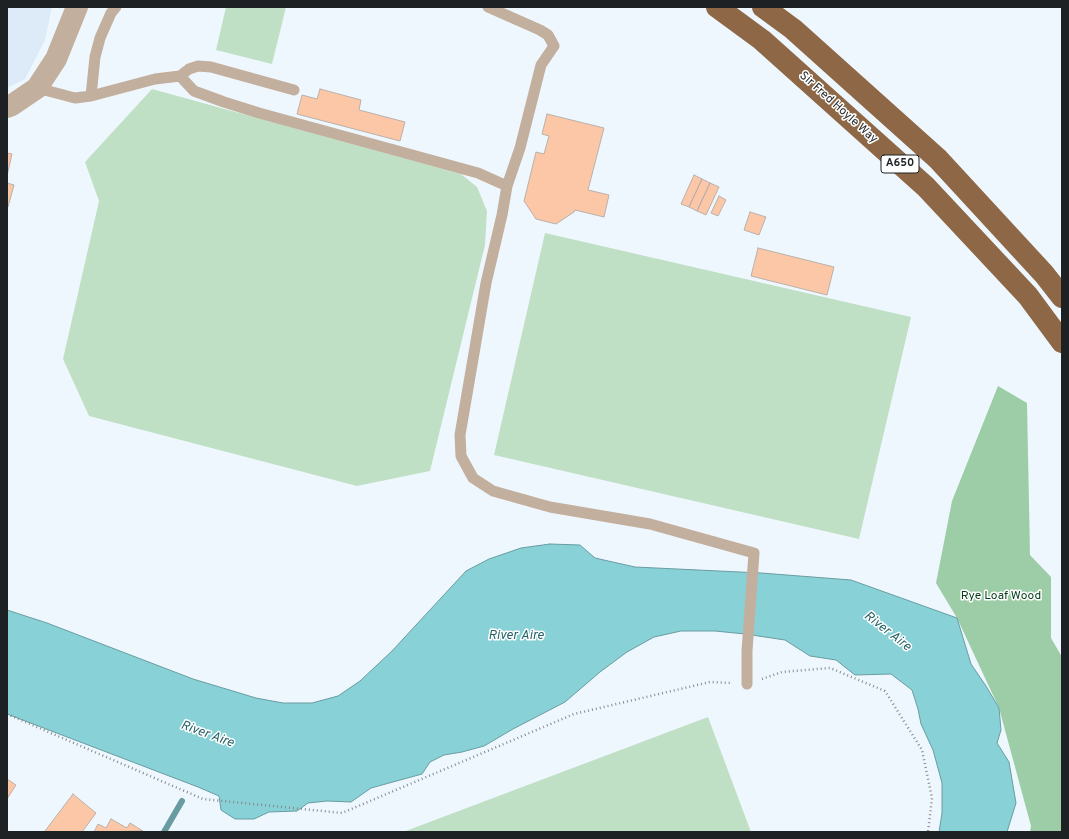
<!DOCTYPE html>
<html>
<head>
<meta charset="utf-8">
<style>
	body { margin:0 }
	#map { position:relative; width:1069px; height:839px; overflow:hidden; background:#eff7fe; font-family:Overpass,sans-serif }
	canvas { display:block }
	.frame { position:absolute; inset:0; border:8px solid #1e2123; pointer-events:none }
</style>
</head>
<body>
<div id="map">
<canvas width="1069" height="839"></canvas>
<div class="frame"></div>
</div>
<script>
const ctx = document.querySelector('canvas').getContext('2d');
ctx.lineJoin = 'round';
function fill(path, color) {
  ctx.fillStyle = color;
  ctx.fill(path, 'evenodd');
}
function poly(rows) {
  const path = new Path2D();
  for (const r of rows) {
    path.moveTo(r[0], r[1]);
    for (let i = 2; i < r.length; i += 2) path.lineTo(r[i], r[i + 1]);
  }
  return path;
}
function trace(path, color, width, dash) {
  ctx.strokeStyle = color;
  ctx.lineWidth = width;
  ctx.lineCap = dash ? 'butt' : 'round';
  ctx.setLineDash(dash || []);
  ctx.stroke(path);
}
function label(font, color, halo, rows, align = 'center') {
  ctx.font = font + ' Overpass,sans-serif';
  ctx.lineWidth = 3;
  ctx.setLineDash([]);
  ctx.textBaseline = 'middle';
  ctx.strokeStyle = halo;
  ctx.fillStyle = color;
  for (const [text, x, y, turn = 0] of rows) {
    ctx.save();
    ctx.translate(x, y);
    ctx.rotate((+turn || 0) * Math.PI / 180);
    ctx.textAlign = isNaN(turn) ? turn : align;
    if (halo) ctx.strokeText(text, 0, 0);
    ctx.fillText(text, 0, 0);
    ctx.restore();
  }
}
fill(poly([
	[7,7,52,7,45,40,25,79,7,88]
]), '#dcebf7');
fill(poly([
	[226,7,286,7,272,64,216,50],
	[152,89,461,174,477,187,487,211,485,245,430,471,357,486,89,416,63,359,99,201,85,162],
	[545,233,911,317,859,539,494,455],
	[708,717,751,832,403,832]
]), '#c0e0c5');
fill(poly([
	[998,386,1027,403,1030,555,1051,577,1051,638,1062,657,1062,832,1030,832,1031,826,999,708,957,618,936,583,952,501]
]), '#9dcda6');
const water = poly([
	[550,544,580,545,595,558,635,567,761,573,851,580,957,618,971,664,986,686,999,708,1001,730,997,743,1009,762,1016,803,1007,832,939,832,942,813,942,783,933,750,921,724,918,709,912,690,891,674,855,675,836,660,810,656,785,640,745,634,715,631,681,631,654,637,627,652,600,672,565,702,513,729,484,746,462,752,444,755,430,762,422,774,371,788,351,802,327,801,308,803,297,811,269,812,254,819,235,819,221,810,219,796,198,787,7,714,7,610,47,623,193,679,256,698,283,703,312,703,338,696,360,681,392,651,466,571,489,559,521,548,550,544]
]);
fill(water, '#87d1d7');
trace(water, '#689ca1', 1);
trace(poly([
	[164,832,182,801]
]), '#689ca1', 6);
const building = poly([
	[320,89,361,100,359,110,405,122,400,141,297,114,302,95,317,99,320,89],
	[547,114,604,128,588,190,609,195,604,217,575,210,574,212,556,224,536,219,524,201,536,152,544,154,549,136,542,134,547,114],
	[7,153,12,154,7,176,7,153],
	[694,175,702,179,689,207,681,204,694,175],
	[702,179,710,183,697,211,689,207,702,179],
	[7,183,14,185,8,207,7,206,7,183],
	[710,183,719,187,706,215,697,211,710,183],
	[719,196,726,200,718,216,711,213,719,196],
	[750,212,766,217,759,235,744,230,750,212],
	[758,248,834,267,827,295,751,276,758,248],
	[7,779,16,785,7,799,7,779],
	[73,794,96,813,82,832,45,832,45,831,73,794],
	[111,819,127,828,130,823,143,831,94,832,98,824,106,828,111,819]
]);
fill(building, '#fcc7a6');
trace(building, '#b9b0ab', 1);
trace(poly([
	[762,679,782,672,830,668,885,691,922,750,932,798,928,832],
	[7,714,203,799,342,813,574,714,710,682,732,683]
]), '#868b90', 2.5, [1, 3]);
trace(poly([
	[488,7,540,30,548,35,554,46,541,65,520,148,507,186],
	[180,76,189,69,198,66,211,67,294,90],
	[37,88,75,98,91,96,155,79,180,76,194,91,224,102,259,113,478,173,507,186,502,215,486,283,460,435,461,456,473,478,493,491,550,507,650,524,754,553,747,651,747,684],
	[91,96,95,57,100,38,111,13,116,7]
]), '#c3af9e', 11);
trace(poly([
	[7,107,12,105,37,88,56,59,77,7]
]), '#c3af9e', 22);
trace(poly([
	[717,7,762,40,926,187,1028,296,1062,342],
	[763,7,793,29,938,159,1044,274,1062,297]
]), '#8e6846', 22);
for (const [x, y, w] of [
	[900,164,38]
]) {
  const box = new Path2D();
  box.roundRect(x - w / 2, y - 9, w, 18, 3);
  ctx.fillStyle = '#fff';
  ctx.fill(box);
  trace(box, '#1e2123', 1);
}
label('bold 11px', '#1e2123', null, [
	["A650",900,164]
]);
label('12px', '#1e2123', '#fff', [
	["Sir Fred Hoyle Way",838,108,42]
]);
label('12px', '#013b17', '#fff', [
	["Rye Loaf Wood",1001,597]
]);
label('italic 13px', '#236165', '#fff', [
	["River Aire",887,632,38],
	["River Aire",516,636],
	["River Aire",207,735,20]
]);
</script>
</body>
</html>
